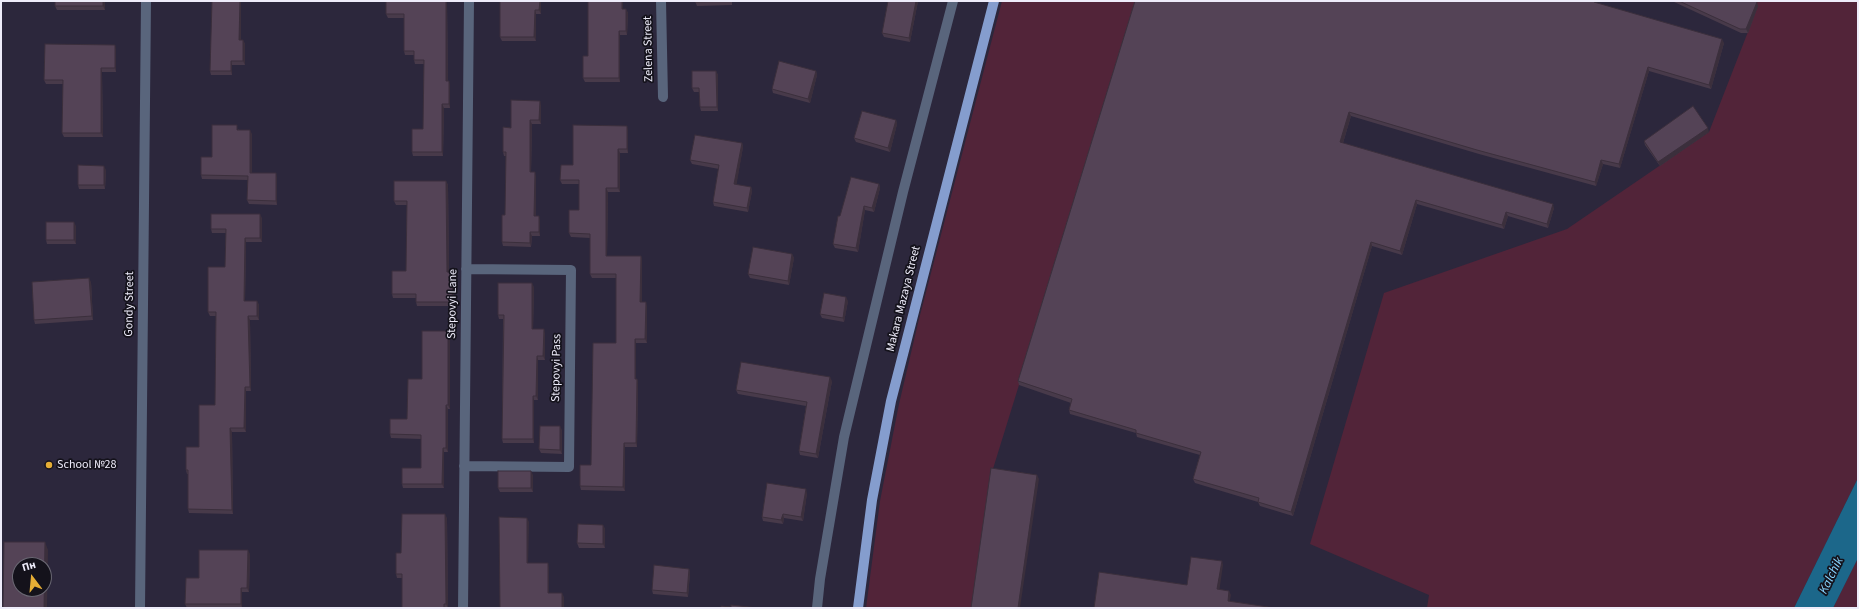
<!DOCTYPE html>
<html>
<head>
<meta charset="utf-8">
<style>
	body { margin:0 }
	#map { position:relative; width:1859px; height:609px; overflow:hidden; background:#2c273c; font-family:"Source Sans 3",sans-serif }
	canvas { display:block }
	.frame { position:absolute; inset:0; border:2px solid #eeecfa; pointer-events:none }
	.north { position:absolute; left:12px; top:557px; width:40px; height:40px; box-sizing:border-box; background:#14121b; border:1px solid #6b6974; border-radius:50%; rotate:344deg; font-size:11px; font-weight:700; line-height:16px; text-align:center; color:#eeecfa }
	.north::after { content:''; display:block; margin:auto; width:14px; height:18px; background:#e5ad35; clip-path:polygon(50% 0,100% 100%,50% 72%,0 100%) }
</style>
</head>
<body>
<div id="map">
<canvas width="1859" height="609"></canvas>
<div class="frame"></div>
<div class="north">Пн</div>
</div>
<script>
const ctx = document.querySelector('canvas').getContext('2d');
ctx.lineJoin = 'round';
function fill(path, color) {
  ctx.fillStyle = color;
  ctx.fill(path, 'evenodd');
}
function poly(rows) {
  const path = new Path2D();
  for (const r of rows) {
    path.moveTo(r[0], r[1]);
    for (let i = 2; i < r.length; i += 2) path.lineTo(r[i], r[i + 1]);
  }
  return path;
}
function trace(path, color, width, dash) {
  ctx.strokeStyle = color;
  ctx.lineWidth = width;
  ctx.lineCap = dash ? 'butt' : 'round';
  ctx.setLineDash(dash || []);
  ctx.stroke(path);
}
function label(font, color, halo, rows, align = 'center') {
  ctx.font = font + ' "Source Sans 3",sans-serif';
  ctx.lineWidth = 3.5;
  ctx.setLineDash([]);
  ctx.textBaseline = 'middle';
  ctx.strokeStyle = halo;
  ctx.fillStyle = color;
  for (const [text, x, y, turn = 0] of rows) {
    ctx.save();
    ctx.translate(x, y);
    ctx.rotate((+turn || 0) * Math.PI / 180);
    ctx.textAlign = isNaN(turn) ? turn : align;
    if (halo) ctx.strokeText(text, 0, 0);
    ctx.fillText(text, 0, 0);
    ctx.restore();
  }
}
fill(poly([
	[1002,1,1138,1,992,472,973,608,866,608,880,501,899,404,919,319],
	[1747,1,1858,1,1858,478,1794,608,1427,608,1429,595,1310,544,1384,293,1567,229,1709,132,1758,6],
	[1858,558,1858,608,1833,608]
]), '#522439');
fill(poly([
	[1858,478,1858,558,1833,608,1794,608]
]), '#1c678a');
trace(poly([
	[661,1,663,97],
	[464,466,569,467,571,270,466,269],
	[140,608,146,1],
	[463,608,469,1],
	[817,608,820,579,844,437,903,192,953,1]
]), '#59657c', 10);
trace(poly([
	[858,608,872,500,891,401,994,1]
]), '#859dce', 10);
fill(poly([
	[55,1,105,1,105,10,57,10,55,6],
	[447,1,448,81,450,85,450,108,444,108,443,156,413,156,412,152,423,129,424,64,415,64,414,60,414,55,405,55,404,51,404,18,388,18,386,14],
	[500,1,541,1,541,14,536,14,536,41,502,41,500,37],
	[695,1,732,1,732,5,697,6],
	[918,1,910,42,884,37,882,33],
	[1135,1,1596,3,1724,43,1711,89,1649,71,1620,168,1603,164,1596,186,1479,154,1351,116,1343,143,1554,208,1548,228,1508,216,1504,229,1417,204,1402,255,1372,246,1293,516,1260,506,1258,502,1195,483,1193,479,1200,455,1137,437,1136,433,1070,414,1069,410,1071,403,1019,385,1018,381],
	[1672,1,1755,1,1758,6,1748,33,1741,33],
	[623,9,626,9,628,13,627,35,620,35,620,82,585,82,583,78],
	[241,40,243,40,245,44,245,65,232,65,232,75,211,75,210,71],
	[116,49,116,72,102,72,103,137,64,137,62,133,63,84,46,84,44,80],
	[716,71,718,75,718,111,701,111,700,107,699,92,694,92,692,88],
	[816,71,817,75,810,103,773,93,772,89],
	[541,105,541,124,532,124,531,172,536,176,536,216,540,220,540,236,532,236,531,247,503,246,502,242,505,215,506,156,504,156,503,152],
	[896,120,897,124,890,152,856,142,854,138],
	[239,129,239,130,252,134,252,173,277,177,277,205,249,204,247,200,248,180,202,179,201,175,212,157],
	[628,130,628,153,620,153,620,192,608,192,607,256,641,256,642,260,642,302,647,306,647,343,636,343,636,379,637,379,638,383,637,447,625,447,625,491,581,490,580,486,591,465,616,343,616,278,592,278,590,274,590,238,571,237,569,233,579,210,579,184,562,184,560,180],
	[1709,132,1660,166,1645,145,1644,141],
	[742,143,743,147,736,185,751,187,752,191,748,212,714,206,713,202,719,169,692,164,690,160],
	[106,170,105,189,79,189,78,185],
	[446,181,448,185,449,272,454,276,454,306,417,306,416,302,416,298,393,298,392,294,406,271,407,205,396,205,394,201],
	[879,184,880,188,874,212,865,210,858,252,835,248,833,244,840,216],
	[262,218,262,242,246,242,245,301,257,301,259,305,259,320,250,320,251,391,246,391,246,432,232,432,233,514,189,513,188,509,188,474,187,474,186,470,199,447,215,405,216,316,210,316,208,312,225,267,226,233,212,233,211,229],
	[76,226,76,244,47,244,46,240],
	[792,254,794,258,789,285,750,278,748,274],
	[91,282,93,320,35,324,34,320],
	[534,287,533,329,545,333,545,360,538,360,538,400,534,400,534,443,503,443,502,439,503,319,499,319,498,315],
	[848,301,844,322,822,318,820,314],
	[448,331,450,335,450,409,448,409,448,452,444,452,444,488,403,488,402,484,421,468,421,439,391,438,390,434,407,419,422,379],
	[832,381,818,458,800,455,799,451,806,406,738,394,736,390],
	[562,430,562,454,541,453,539,449],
	[533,475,533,492,500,492,498,488],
	[807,493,803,521,784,518,783,524,763,521,762,517],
	[447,518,448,608,402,608,402,578,397,578,396,574,401,553],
	[603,525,605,529,605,548,579,548,577,543],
	[250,554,249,592,242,592,242,608,187,608,185,604],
	[689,569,690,573,688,597,653,594,652,590]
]), '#483a4a');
fill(poly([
	[103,1,105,1,105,10,103,6],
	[240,1,241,1,241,44,239,40],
	[446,1,447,1,448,85,446,81],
	[540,1,541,1,541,14,539,10],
	[622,1,623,1,623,13,622,9],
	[916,1,918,1,910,42,909,38],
	[1757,2,1758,6,1748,33,1746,29],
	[626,9,628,13,627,35,626,31],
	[535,10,536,14,536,41,534,37],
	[619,31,620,35,620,82,619,78],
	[1722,39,1724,43,1711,89,1709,85],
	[243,40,245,44,245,65,243,61],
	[115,45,116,49,116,72,115,68],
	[231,61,232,65,232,75,231,71],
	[1648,67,1649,71,1620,168,1619,164],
	[101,68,102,72,103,137,101,133],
	[716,71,718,75,718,111,717,107],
	[816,71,817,75,810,103,808,99],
	[449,81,450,85,450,108,449,104],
	[540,101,541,105,541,124,539,120],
	[442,104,444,108,443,156,442,152],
	[1349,112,1351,116,1342,146,1340,142],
	[530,120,532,124,531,176,530,172],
	[896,120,897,124,890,152,888,148],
	[627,126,628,130,628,153,627,149],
	[1708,128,1709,132,1660,166,1658,162],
	[250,130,252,134,252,177,250,173],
	[742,143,743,147,736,188,734,184],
	[618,149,620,153,620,192,618,188],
	[1601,160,1603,164,1596,186,1595,182],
	[104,166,106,170,105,189,104,185],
	[535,172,536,176,536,220,534,216],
	[276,173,277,177,277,205,276,201],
	[446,181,448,185,449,276,447,272],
	[879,184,880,188,874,212,872,208],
	[751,187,752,191,748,212,747,208],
	[606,188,608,192,607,260,606,256],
	[1416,200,1417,204,1402,255,1400,251],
	[1553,204,1554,208,1548,228,1547,224],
	[864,206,865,210,858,252,856,248],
	[1506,212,1508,216,1504,229,1502,225],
	[260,214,262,218,262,242,260,238],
	[539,216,540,220,540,236,539,232],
	[74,222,76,226,76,244,74,240],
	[530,232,532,236,531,247,530,243],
	[245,238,246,242,245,305,244,301],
	[1371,242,1372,246,1293,516,1291,512],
	[792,254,794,258,789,285,788,281],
	[641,256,642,260,642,306,640,302],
	[453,272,454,276,454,306,452,302],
	[89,278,91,282,93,320,92,316],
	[532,283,534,287,533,333,532,329],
	[846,297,848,301,844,322,843,318],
	[257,301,259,305,259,320,257,316],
	[646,302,647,306,647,343,645,339],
	[248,316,250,320,251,391,250,387],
	[544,329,545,333,545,360,543,356],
	[448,331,450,335,450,409,448,405],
	[635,339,636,343,636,383,635,379],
	[537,356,538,360,538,400,536,396],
	[830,377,832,381,818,458,816,454],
	[637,379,638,383,637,447,636,443],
	[245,387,246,391,246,432,244,428],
	[533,396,534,400,534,443,533,439],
	[446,405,448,409,448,452,446,448],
	[560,426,562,430,562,454,560,450],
	[230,428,232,432,233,514,232,510],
	[624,443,625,447,625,491,623,487],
	[443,448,444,452,444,488,442,484],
	[531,471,533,475,533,492,531,488],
	[1037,475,1039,479,1020,608,1018,608],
	[806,489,807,493,803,521,801,517],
	[445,514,447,518,448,608,446,604],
	[783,514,784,518,783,524,781,520],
	[527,518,529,522,528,567,527,563],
	[603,525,605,529,605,548,603,544],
	[45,542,48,550,47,608,44,608],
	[248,550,250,554,249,592,247,588],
	[1222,561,1223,565,1219,593,1217,589],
	[548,563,549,567,549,597,548,593],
	[689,569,690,573,688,597,687,593],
	[241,588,242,592,242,608,241,604],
	[1229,591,1231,595,1229,605,1228,601],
	[562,593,564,597,564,608,562,608]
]), '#3b2f3c');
const building = poly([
	[55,1,103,1,103,6,55,6,55,1],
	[212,1,240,1,239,40,243,40,243,61,231,61,231,71,210,71,212,1],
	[386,1,446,1,446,81,449,81,449,104,442,104,442,152,412,152,412,129,423,129,424,60,414,60,414,51,404,51,404,14,386,14,386,1],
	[500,1,540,1,539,10,535,10,534,37,500,37,500,1],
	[588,1,622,1,622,9,626,9,626,31,619,31,619,78,583,78,583,56,588,56,588,1],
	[695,1,731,1,695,2,695,1],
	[888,1,916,1,909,38,882,33,888,1],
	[1135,1,1594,1,1594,2,1722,39,1709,85,1648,67,1619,164,1601,160,1595,182,1477,150,1349,112,1340,142,1553,204,1547,224,1506,212,1502,225,1416,200,1400,251,1371,242,1291,512,1258,502,1259,498,1193,479,1201,452,1136,433,1136,430,1069,410,1072,399,1018,381,1135,1],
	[1679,1,1755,1,1757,2,1746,29,1740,29,1679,1],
	[45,44,115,45,115,68,101,68,101,133,62,133,63,80,44,80,45,44],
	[779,61,816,71,808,99,772,89,779,61],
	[692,71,716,71,717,107,700,107,699,88,692,88,692,71],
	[511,100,540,101,539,120,530,120,530,172,535,172,534,216,539,216,539,232,530,232,530,243,502,242,502,215,505,215,506,152,503,152,503,127,511,128,511,100],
	[1693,106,1708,128,1658,162,1644,141,1693,106],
	[862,111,896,120,888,148,854,138,862,111],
	[212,125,237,125,237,130,250,130,250,173,276,173,276,201,247,200,248,176,201,175,201,157,212,157,212,125],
	[573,125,627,126,627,149,618,149,618,188,606,188,606,256,641,256,640,302,646,302,645,339,635,339,635,379,637,379,636,443,624,443,623,487,580,486,580,465,591,465,593,343,616,343,616,274,590,274,590,234,569,233,569,210,579,210,579,180,560,180,561,165,573,165,573,125],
	[695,135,742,143,734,184,751,187,747,208,713,202,719,165,690,160,695,135],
	[78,165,104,166,104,185,78,185,78,165],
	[851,177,879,184,872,208,864,206,856,248,833,244,838,216,840,216,851,177],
	[394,181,446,181,447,272,453,272,452,302,416,302,416,294,392,294,392,271,406,271,407,201,394,201,394,181],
	[211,214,260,214,260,238,245,238,244,301,257,301,257,316,248,316,250,387,245,387,244,428,230,428,232,510,188,509,188,470,186,470,186,447,199,447,199,405,215,405,216,312,208,312,208,267,225,267,226,229,211,229,211,214],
	[46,222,74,222,74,240,46,240,46,222],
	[753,247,792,254,788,281,748,274,753,247],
	[89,278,92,316,34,320,32,282,89,278],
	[498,283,532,283,532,329,544,329,543,356,537,356,536,396,533,396,533,439,502,439,504,315,498,315,498,283],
	[824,293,846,297,843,318,820,314,824,293],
	[422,331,448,331,448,405,446,405,446,448,443,448,442,484,402,484,402,468,421,468,421,435,390,434,390,419,407,419,408,379,422,379,422,331],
	[741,362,830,377,816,454,799,451,807,402,736,390,741,362],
	[540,426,560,426,560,450,539,449,540,426],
	[991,468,1037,475,1018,608,971,608,991,468],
	[498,471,531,471,531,488,498,488,498,471],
	[767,483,806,489,801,517,783,514,781,520,762,517,767,483],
	[402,514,445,514,446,604,444,604,444,608,402,608,402,574,396,574,396,553,401,553,402,514],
	[499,517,527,518,527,563,548,563,548,593,562,593,562,608,500,608,499,517],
	[578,524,603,525,603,544,577,543,578,524],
	[4,542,45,542,44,608,3,608,4,542],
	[20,565,44,565,44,589,20,589,20,565],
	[199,550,248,550,247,588,241,588,241,604,185,604,186,578,199,578,199,550],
	[1191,557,1222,561,1217,589,1229,591,1228,601,1275,608,1094,608,1099,572,1187,585,1191,557],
	[654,565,689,569,687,593,652,590,654,565],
	[731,605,758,608,721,608,721,606,731,607,731,605]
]);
fill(building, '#544356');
trace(building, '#3b2f3c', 1);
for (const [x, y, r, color] of [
	[49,465,4,"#e5ad35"]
]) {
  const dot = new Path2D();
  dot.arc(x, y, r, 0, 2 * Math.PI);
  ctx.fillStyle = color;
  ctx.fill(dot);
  trace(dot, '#14121b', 1.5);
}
label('12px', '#eeecfa', '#14121b', [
	["Zelena Street",649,49,-91],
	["Makara Mazaya Street",904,299,-76],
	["Gondy Street",130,304,-89],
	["Stepovyi Lane",453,304,-89],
	["Stepovyi Pass",557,368,-89]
]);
label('12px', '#eeecfa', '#14121b', [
	["School №28",57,465]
], 'left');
label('italic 13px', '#88d4fe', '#14121b', [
	["Kalchik",1832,576,-64]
]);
</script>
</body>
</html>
